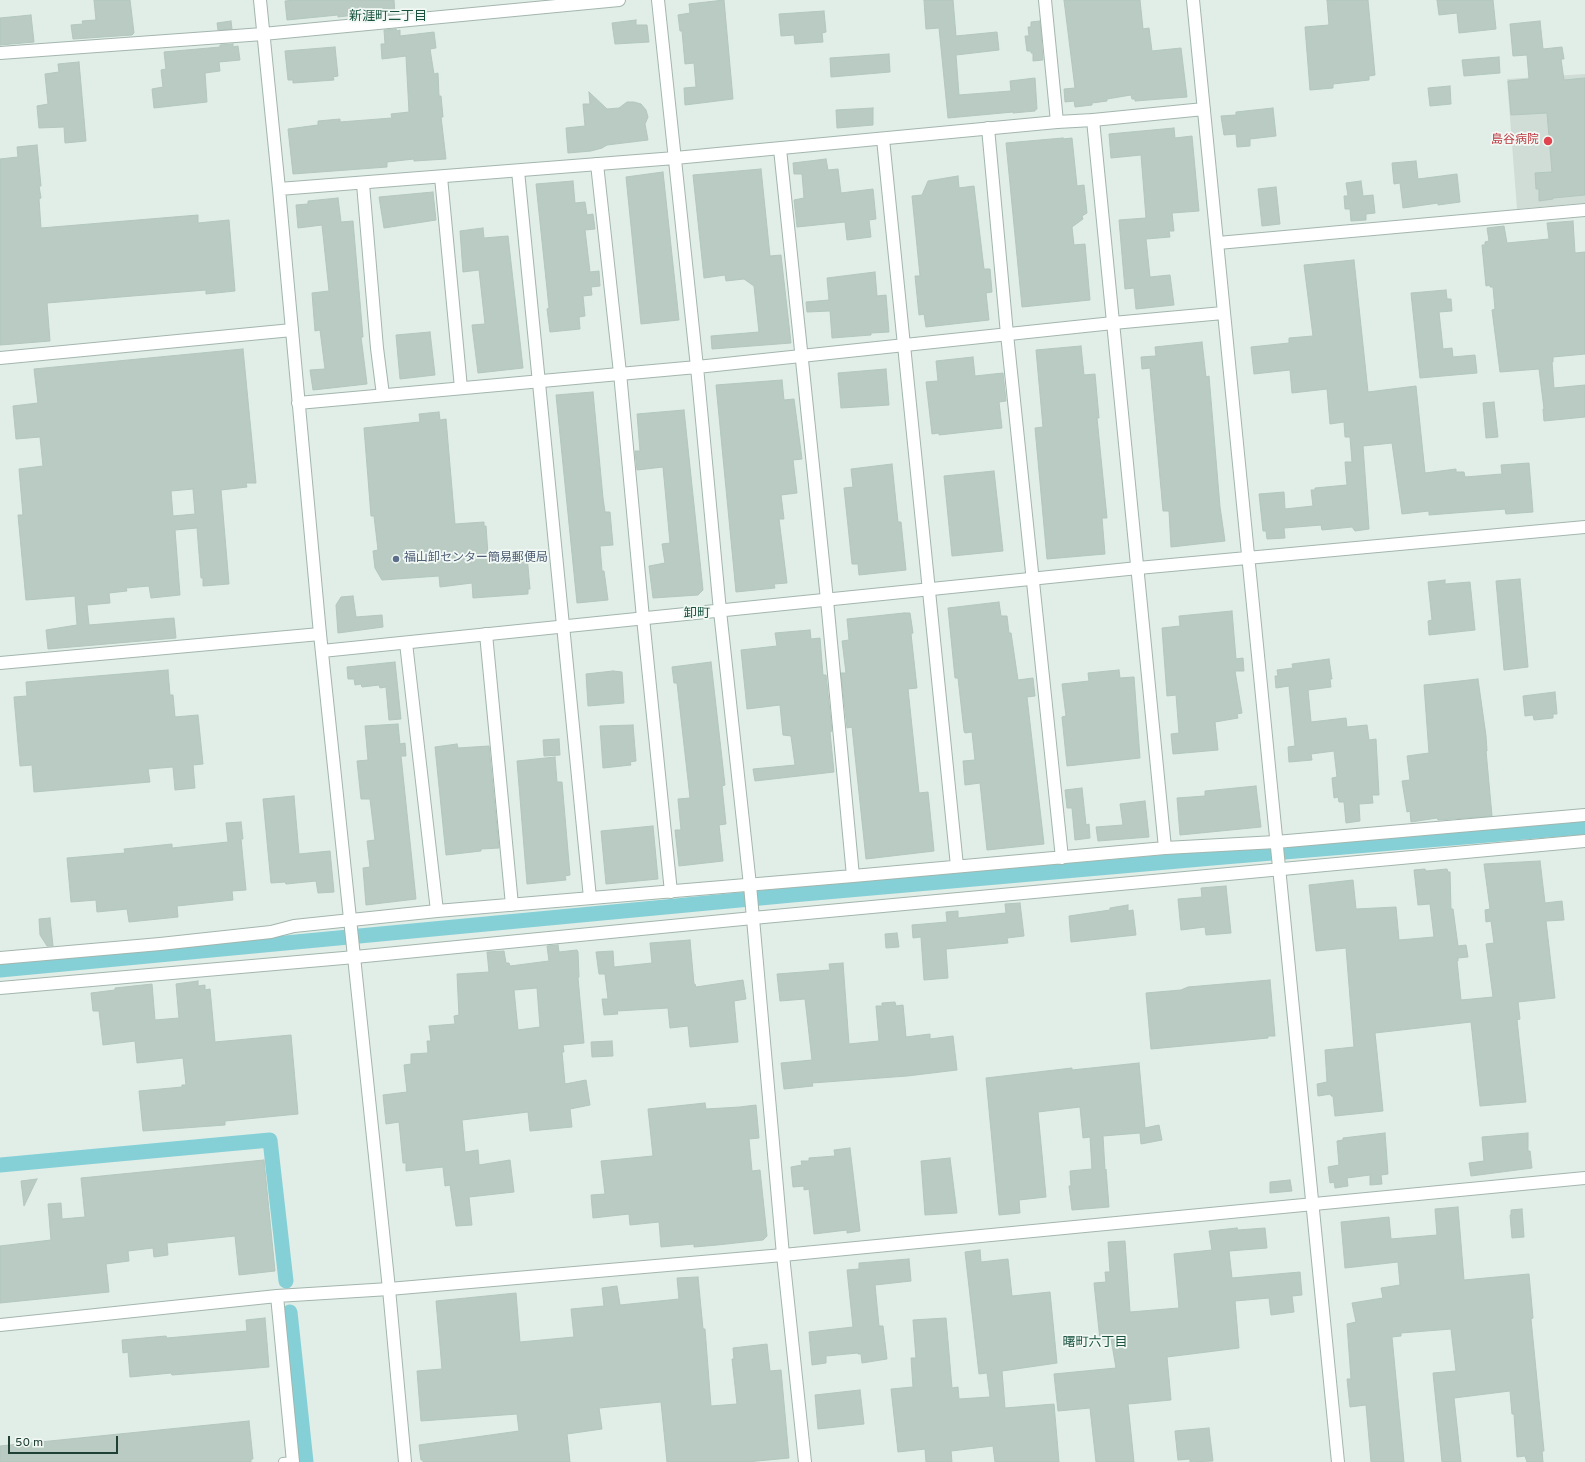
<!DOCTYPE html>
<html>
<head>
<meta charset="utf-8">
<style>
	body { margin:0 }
	#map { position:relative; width:1585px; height:1462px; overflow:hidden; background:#e1ede7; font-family:Overpass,sans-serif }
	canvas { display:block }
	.scale { position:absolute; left:8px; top:1436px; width:110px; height:18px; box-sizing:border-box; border:2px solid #204035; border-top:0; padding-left:5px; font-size:12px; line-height:14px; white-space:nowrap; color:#204035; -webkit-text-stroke:3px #f2f9f5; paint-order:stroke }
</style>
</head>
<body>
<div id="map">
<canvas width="1585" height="1462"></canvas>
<div class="scale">50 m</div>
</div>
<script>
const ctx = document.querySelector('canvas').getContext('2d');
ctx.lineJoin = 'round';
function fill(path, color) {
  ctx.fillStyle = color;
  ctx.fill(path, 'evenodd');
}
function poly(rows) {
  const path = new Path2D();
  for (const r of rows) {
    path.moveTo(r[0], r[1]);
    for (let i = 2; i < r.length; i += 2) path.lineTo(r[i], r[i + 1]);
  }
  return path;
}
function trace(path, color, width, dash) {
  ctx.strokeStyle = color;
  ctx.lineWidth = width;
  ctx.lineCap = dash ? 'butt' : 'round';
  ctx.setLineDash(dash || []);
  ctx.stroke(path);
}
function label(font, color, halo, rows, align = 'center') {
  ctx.font = font + ' Overpass,"Noto Sans JP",sans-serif';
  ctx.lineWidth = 3.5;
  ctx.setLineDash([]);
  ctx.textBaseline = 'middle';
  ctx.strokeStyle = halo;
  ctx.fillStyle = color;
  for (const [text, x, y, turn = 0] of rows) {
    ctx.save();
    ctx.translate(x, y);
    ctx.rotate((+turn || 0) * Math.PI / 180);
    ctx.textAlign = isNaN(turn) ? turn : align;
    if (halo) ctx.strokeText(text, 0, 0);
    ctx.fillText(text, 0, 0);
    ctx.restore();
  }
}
fill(poly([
	[1585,74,1585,203,1517,209,1507,79]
]), '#d0ddd6');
trace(poly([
	[0,970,792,895,1224,857,1585,827],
	[0,1165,270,1140,286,1281],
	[290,1312,306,1462]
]), '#85d0d7', 15);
const building = poly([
	[94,0,130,0,134,33,132,35,73,39,71,25,83,24,82,21,96,20,94,0],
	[295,0,394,0,395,14,382,15,382,12,338,17,338,15,287,20,285,1,295,0],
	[724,0,733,99,685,105,684,88,696,87,694,63,685,64,682,31,680,31,678,15,690,13,689,4,724,0],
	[924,0,953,0,956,36,997,32,999,50,956,55,959,95,1011,91,1010,81,1035,78,1037,109,1035,110,1035,111,1013,113,1013,112,948,118,939,28,926,29,924,0],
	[1064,0,1140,0,1143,29,1149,28,1152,51,1181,48,1187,97,1135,101,1135,99,1132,99,1131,95,1107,99,1107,101,1092,103,1092,105,1075,107,1074,101,1065,102,1064,89,1075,88,1064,0],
	[1327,0,1368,0,1375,75,1369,76,1369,80,1333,84,1333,88,1310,90,1305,27,1329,25,1327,0],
	[1437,0,1493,0,1496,29,1459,33,1457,13,1439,15,1437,0],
	[824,11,826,32,822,33,823,42,795,44,794,35,781,36,779,14,824,11],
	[31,15,34,42,0,45,0,18,31,15],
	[636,20,636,25,647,25,649,42,615,44,612,23,636,20],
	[231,21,232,29,218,30,217,23,231,21],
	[1040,21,1043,60,1033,61,1033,53,1031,53,1031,51,1027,51,1025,36,1029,36,1028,27,1031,27,1031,22,1040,21],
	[1540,21,1543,49,1562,47,1564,59,1561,59,1564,80,1585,78,1585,195,1553,198,1553,199,1539,201,1539,189,1536,189,1535,173,1552,172,1547,113,1511,115,1508,81,1529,79,1527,55,1513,56,1510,24,1540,21],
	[396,29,397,31,400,30,400,36,434,32,436,48,430,49,434,74,438,73,439,96,441,96,443,117,441,117,446,159,414,161,414,159,387,162,387,167,293,174,288,129,318,125,318,121,340,119,340,122,392,118,391,114,409,112,406,56,382,59,381,44,385,44,384,30,396,29],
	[233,44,233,47,238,46,240,60,219,62,220,71,205,73,207,102,154,108,152,89,163,87,161,70,166,69,164,52,220,47,220,45,233,44],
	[335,47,338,76,333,77,334,80,293,83,293,80,288,80,285,51,335,47],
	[889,54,890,72,831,77,830,58,889,54],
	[1499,57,1500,73,1464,76,1462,60,1499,57],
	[79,62,86,141,65,143,64,127,39,128,37,106,48,104,45,74,59,72,58,64,79,62],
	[1450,86,1451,104,1430,106,1428,88,1450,86],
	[589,92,607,109,619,108,627,102,634,102,641,104,646,110,648,117,645,124,648,140,607,145,602,148,591,151,568,153,566,128,585,126,583,104,590,104,589,92],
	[873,108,873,125,837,128,836,110,873,108],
	[1273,108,1276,136,1250,139,1250,146,1237,147,1236,134,1224,135,1221,116,1236,115,1236,112,1273,108],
	[1174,128,1175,138,1192,136,1199,211,1172,213,1174,231,1169,231,1170,237,1146,239,1150,277,1170,275,1174,305,1136,309,1134,288,1125,289,1119,220,1146,218,1141,155,1111,158,1109,134,1174,128],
	[1063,138,1063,139,1072,138,1077,186,1084,185,1087,213,1082,216,1083,219,1072,227,1074,245,1085,244,1090,300,1022,307,1006,143,1063,138],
	[37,145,41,186,39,186,41,198,39,199,41,228,198,215,198,223,229,220,235,291,206,294,206,290,47,303,50,341,0,345,0,159,18,157,17,147,37,145],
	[826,159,828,170,838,169,841,193,873,189,876,219,869,220,871,237,847,240,845,222,797,227,794,200,804,198,802,174,794,174,793,163,826,159],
	[1416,161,1418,179,1457,174,1460,202,1438,205,1438,203,1403,208,1400,183,1394,184,1392,163,1416,161],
	[761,169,770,256,781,255,791,343,712,349,711,336,759,332,754,286,744,279,726,281,725,275,704,278,693,175,761,169],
	[663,172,679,320,641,324,626,177,663,172],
	[958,176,959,188,974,186,984,269,990,269,992,292,986,293,989,320,926,327,924,314,919,315,915,276,920,276,912,196,922,195,928,181,958,176],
	[573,181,575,203,585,202,587,215,593,214,595,229,585,230,590,272,599,271,600,286,591,287,592,295,583,296,585,316,579,317,580,329,550,332,547,309,549,308,536,184,573,181],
	[1361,181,1363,196,1373,195,1375,213,1366,214,1366,220,1351,221,1350,209,1345,209,1344,196,1348,196,1346,183,1361,181],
	[1276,187,1280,224,1262,226,1258,189,1276,187],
	[433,192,436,220,384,228,379,197,433,192],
	[338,198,341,222,353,221,363,337,361,337,367,384,313,390,310,370,325,369,320,330,315,331,312,293,329,291,322,225,298,228,296,205,308,204,308,201,338,198],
	[1573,221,1575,253,1585,252,1585,354,1553,357,1553,362,1552,362,1554,388,1585,385,1585,417,1544,421,1543,409,1544,409,1539,369,1500,372,1492,310,1495,309,1493,287,1490,287,1490,285,1486,286,1482,245,1485,245,1485,242,1489,241,1487,228,1504,226,1507,243,1549,239,1547,223,1573,221],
	[483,228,484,238,508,236,523,368,478,373,472,325,485,324,479,270,463,272,460,231,483,228],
	[1354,260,1368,392,1416,386,1425,473,1456,469,1456,472,1464,472,1465,477,1502,474,1501,465,1529,463,1533,512,1506,514,1505,509,1429,515,1429,511,1402,514,1392,443,1363,446,1369,529,1355,531,1352,527,1322,530,1321,525,1284,528,1285,538,1267,539,1266,531,1263,531,1259,494,1284,492,1285,509,1313,506,1311,490,1315,490,1315,488,1347,485,1345,462,1352,462,1350,437,1345,437,1344,422,1330,424,1327,389,1292,393,1290,370,1254,374,1251,347,1289,343,1289,338,1313,336,1304,265,1354,260],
	[875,272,877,296,886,295,889,332,871,333,871,335,832,338,830,311,807,312,806,302,829,300,827,278,875,272],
	[1446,290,1447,299,1451,299,1452,311,1439,312,1443,349,1452,348,1453,357,1475,355,1477,373,1420,378,1411,293,1446,290],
	[430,332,435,375,400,379,396,335,430,332],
	[1202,342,1206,377,1209,376,1220,507,1225,541,1171,547,1169,511,1163,511,1150,368,1142,369,1141,357,1156,356,1155,347,1202,342],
	[1081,346,1084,375,1095,374,1099,418,1097,418,1107,518,1102,518,1105,554,1047,559,1035,428,1043,427,1036,350,1081,346],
	[243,349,256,483,246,483,247,487,221,490,229,584,203,586,203,578,201,578,197,528,175,530,180,595,151,598,149,586,126,588,127,591,109,593,110,603,87,605,89,625,174,618,176,638,48,649,46,630,77,625,75,596,26,600,18,515,23,515,19,469,43,466,40,437,16,439,13,406,38,403,34,369,243,349],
	[193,489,195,514,173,516,171,491,193,489],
	[973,357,975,376,1003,373,1006,401,999,402,1002,428,939,435,939,433,932,434,926,382,938,381,936,361,973,357],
	[886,369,889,405,841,408,838,373,886,369],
	[782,380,784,400,794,399,802,459,793,460,797,493,781,495,784,519,779,519,787,583,774,584,775,588,736,592,716,385,782,380],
	[593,392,603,498,605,512,610,512,613,545,600,546,602,571,604,571,608,600,577,603,556,395,593,392],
	[1494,402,1498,437,1486,438,1483,403,1494,402],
	[684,410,703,590,698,595,653,598,649,566,665,563,662,544,670,543,663,467,637,470,635,451,640,451,637,414,684,410],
	[439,412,440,420,446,419,455,524,484,522,484,526,486,526,488,555,523,552,524,555,527,555,530,589,528,589,528,594,473,598,472,583,440,587,439,576,382,580,375,568,373,551,378,550,374,516,371,516,364,428,420,422,419,414,439,412],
	[892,464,898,522,901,522,906,570,859,575,858,564,852,564,844,488,853,487,851,469,892,464],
	[994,471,1003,551,952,556,944,476,994,471],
	[1520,579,1528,667,1504,670,1496,581,1520,579],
	[1445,580,1445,584,1470,582,1475,630,1429,635,1428,621,1432,620,1428,582,1445,580],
	[353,596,356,617,382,615,383,627,338,633,336,605,341,597,353,596],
	[999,602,1001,616,1007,616,1009,633,1011,633,1018,680,1033,678,1035,696,1027,697,1044,844,987,850,980,783,965,785,963,761,975,760,972,732,965,733,964,731,958,678,955,678,948,608,999,602],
	[1232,611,1236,659,1243,658,1244,671,1235,671,1242,713,1237,714,1238,718,1215,722,1218,750,1173,754,1171,734,1179,733,1176,695,1167,696,1162,628,1180,626,1179,616,1232,611],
	[904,613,910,613,913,633,911,634,917,688,908,689,919,793,928,792,934,851,866,859,852,727,847,728,841,673,846,673,842,641,849,640,847,619,904,613],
	[810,630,811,639,820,638,823,675,826,675,832,731,830,732,834,772,755,781,753,769,795,765,791,736,783,735,780,705,747,709,741,650,777,646,775,633,810,630],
	[1329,659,1332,679,1330,679,1331,687,1308,690,1311,722,1346,718,1347,727,1367,725,1369,740,1376,739,1379,795,1372,795,1373,803,1359,804,1360,821,1346,823,1344,802,1339,802,1338,797,1334,798,1332,778,1337,777,1334,751,1311,754,1312,760,1289,762,1288,747,1295,746,1289,686,1276,688,1275,676,1278,676,1277,670,1293,668,1292,664,1329,659],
	[395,662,401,719,389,720,386,687,380,688,379,685,362,687,361,684,355,685,354,679,348,679,347,667,395,662],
	[711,662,725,785,722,786,726,824,719,825,723,861,679,866,675,830,681,830,678,799,690,798,677,683,674,683,672,667,711,662],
	[168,670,170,695,173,695,175,717,198,715,203,764,193,765,195,788,175,790,173,767,148,769,150,782,34,792,32,765,20,766,14,697,27,696,26,682,168,670],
	[1119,670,1120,678,1134,677,1140,758,1067,766,1062,717,1066,716,1062,684,1089,681,1088,673,1119,670],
	[613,671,622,672,624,703,588,706,586,674,613,671],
	[1478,679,1486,736,1487,751,1486,751,1492,816,1438,820,1437,818,1411,822,1410,811,1407,812,1402,781,1410,780,1407,756,1429,753,1424,685,1478,679],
	[1555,692,1557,714,1553,714,1553,718,1534,720,1533,715,1525,716,1523,696,1555,692],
	[398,724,400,744,405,743,406,756,401,756,416,899,366,905,363,868,370,867,367,841,375,840,370,799,361,799,357,761,368,760,365,726,398,724],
	[633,725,636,761,630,762,631,765,603,768,600,726,633,725],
	[559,739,560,755,544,756,543,740,559,739],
	[457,744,458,748,489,746,499,848,481,849,481,851,446,855,435,747,457,744],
	[555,757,557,782,562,782,570,875,565,876,566,880,527,884,517,761,555,757],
	[1256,786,1261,827,1180,835,1177,798,1205,796,1205,791,1256,786],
	[1082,788,1086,825,1089,824,1090,838,1075,840,1072,808,1067,808,1065,790,1082,788],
	[294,796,299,854,330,851,334,892,318,893,316,881,286,884,285,882,271,883,263,799,294,796],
	[1145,801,1149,837,1098,841,1096,827,1123,825,1120,804,1145,801],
	[241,822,243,839,241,839,246,890,232,891,233,900,177,906,178,917,129,922,127,909,97,912,96,900,71,902,67,858,125,853,124,849,172,844,172,848,228,842,226,823,241,822],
	[653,826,658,879,606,884,601,831,653,826],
	[1540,861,1545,903,1562,901,1564,920,1546,921,1555,998,1518,1002,1520,1019,1517,1020,1526,1102,1480,1106,1471,1022,1375,1033,1383,1111,1335,1116,1333,1096,1331,1096,1331,1094,1318,1096,1317,1084,1327,1082,1325,1050,1354,1047,1346,948,1316,951,1309,885,1353,880,1356,909,1396,907,1399,940,1434,937,1430,904,1418,905,1414,870,1425,869,1426,871,1447,869,1448,872,1450,872,1451,909,1453,909,1458,946,1466,945,1468,957,1458,958,1458,961,1457,961,1461,1000,1493,997,1486,944,1494,943,1491,921,1486,922,1485,910,1490,909,1484,864,1540,861],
	[1226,886,1231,933,1206,935,1205,927,1181,930,1178,899,1202,897,1201,888,1226,886],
	[1020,903,1024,936,1007,938,1008,943,946,949,948,978,924,980,921,937,913,938,912,925,947,922,946,912,958,911,958,918,1006,913,1005,904,1020,903],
	[1128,905,1128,911,1133,910,1136,935,1071,942,1069,916,1110,910,1110,908,1128,905],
	[50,918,53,946,47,946,40,935,39,919,50,918],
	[897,933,899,947,886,948,885,934,897,933],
	[690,940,694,984,695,984,696,987,743,980,746,999,734,1001,738,1042,690,1047,688,1026,670,1028,668,1008,617,1011,618,1014,604,1015,602,999,608,999,605,974,599,974,596,952,613,951,614,967,652,963,650,943,690,940],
	[558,945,559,952,577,950,578,952,579,977,578,978,584,1043,563,1045,564,1052,562,1052,565,1084,586,1080,590,1105,570,1109,572,1127,530,1131,528,1112,462,1120,465,1152,478,1150,479,1165,510,1160,514,1192,469,1197,472,1225,456,1226,450,1185,445,1186,443,1167,406,1171,406,1163,403,1163,399,1122,386,1124,383,1095,407,1092,404,1065,411,1064,411,1054,428,1053,427,1041,431,1041,429,1026,455,1024,454,1016,459,1015,457,974,489,972,487,952,504,951,506,963,509,963,510,966,549,961,547,946,558,945],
	[537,988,540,1027,518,1030,514,990,537,988],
	[843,963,849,1044,879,1041,876,1006,882,1006,882,1003,895,1002,896,1006,903,1005,906,1037,930,1034,930,1039,953,1036,957,1070,907,1076,812,1083,813,1086,784,1089,781,1063,812,1060,805,999,780,1001,777,974,830,970,829,964,843,963],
	[1270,980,1275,1036,1268,1036,1268,1038,1151,1049,1146,993,1181,990,1188,987,1270,980],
	[198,981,198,986,205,985,205,990,210,989,215,1042,291,1035,298,1114,225,1121,225,1125,143,1131,139,1091,182,1087,182,1085,186,1085,183,1058,137,1063,135,1041,103,1045,99,1011,93,1011,91,993,115,990,115,988,152,984,155,1020,179,1018,176,984,198,981],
	[612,1041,613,1056,592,1057,591,1042,612,1041],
	[1139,1063,1145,1128,1159,1125,1162,1140,1141,1144,1140,1133,1103,1136,1105,1170,1106,1169,1109,1207,1072,1210,1069,1186,1071,1186,1070,1171,1092,1169,1090,1137,1083,1138,1080,1107,1038,1112,1046,1197,1019,1200,1020,1213,999,1215,986,1078,1072,1068,1072,1070,1139,1063],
	[705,1103,706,1109,740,1107,756,1105,759,1138,749,1139,752,1171,760,1170,767,1236,763,1240,717,1245,694,1247,694,1244,661,1247,659,1222,630,1225,629,1214,593,1218,591,1195,605,1194,601,1161,653,1156,648,1109,705,1103],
	[1385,1133,1388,1174,1381,1175,1382,1184,1370,1185,1370,1175,1347,1178,1348,1186,1335,1188,1334,1182,1330,1183,1328,1167,1339,1165,1337,1141,1343,1140,1343,1138,1385,1133],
	[1528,1133,1528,1151,1530,1151,1532,1168,1471,1176,1469,1163,1484,1161,1482,1137,1528,1133],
	[850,1148,860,1231,847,1233,847,1230,814,1234,809,1189,804,1190,804,1186,793,1187,791,1167,802,1165,801,1161,809,1161,809,1158,835,1156,834,1150,850,1148],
	[950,1158,957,1213,925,1215,921,1161,950,1158],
	[264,1160,275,1271,239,1275,235,1236,167,1243,168,1255,154,1257,153,1248,128,1251,129,1261,106,1264,109,1292,0,1303,0,1246,51,1240,48,1204,61,1203,62,1219,85,1217,81,1178,264,1160],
	[37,1179,24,1206,21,1181,37,1179],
	[1290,1180,1292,1191,1270,1193,1270,1182,1290,1180],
	[1458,1207,1464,1280,1529,1274,1533,1318,1531,1319,1544,1451,1542,1451,1543,1462,1527,1462,1525,1456,1517,1457,1514,1414,1512,1414,1510,1391,1454,1398,1461,1462,1442,1462,1433,1373,1456,1371,1451,1329,1401,1333,1401,1336,1392,1337,1404,1462,1371,1462,1366,1405,1350,1407,1347,1379,1351,1379,1347,1324,1356,1322,1352,1303,1383,1298,1381,1288,1400,1285,1398,1262,1345,1268,1341,1222,1389,1217,1391,1239,1437,1235,1435,1209,1458,1207],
	[1522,1209,1524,1237,1512,1238,1510,1215,1511,1215,1511,1210,1522,1209],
	[1237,1228,1238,1230,1265,1228,1267,1248,1229,1251,1232,1278,1300,1272,1302,1295,1292,1296,1294,1312,1271,1315,1269,1298,1235,1301,1239,1348,1167,1357,1171,1400,1128,1404,1134,1462,1096,1462,1090,1408,1058,1411,1054,1374,1116,1368,1111,1339,1100,1340,1094,1283,1106,1282,1105,1272,1110,1272,1108,1242,1125,1241,1130,1312,1179,1308,1174,1254,1212,1250,1209,1231,1237,1228],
	[980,1250,981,1262,1008,1259,1012,1296,1050,1292,1057,1363,1002,1371,1005,1408,1054,1404,1059,1462,995,1462,993,1446,951,1451,952,1462,926,1462,925,1449,898,1452,891,1389,913,1387,911,1358,916,1358,913,1320,946,1318,952,1388,958,1387,959,1399,990,1397,987,1373,979,1374,965,1252,980,1250],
	[909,1259,911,1281,875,1285,879,1326,883,1326,887,1359,862,1363,861,1354,858,1354,858,1353,826,1356,826,1363,812,1365,809,1332,853,1327,847,1270,859,1269,859,1263,909,1259],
	[698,1277,703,1329,705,1329,711,1406,737,1404,732,1359,734,1359,733,1348,767,1344,770,1371,781,1370,789,1458,747,1462,667,1462,661,1402,599,1408,602,1429,567,1434,570,1462,423,1462,423,1460,421,1460,419,1445,519,1431,517,1414,421,1421,417,1371,442,1369,436,1301,516,1293,520,1342,574,1337,571,1309,604,1306,602,1288,617,1286,620,1305,679,1299,677,1278,698,1277],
	[265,1318,269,1367,172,1375,171,1373,130,1377,128,1352,123,1353,122,1340,166,1336,167,1338,247,1331,246,1320,265,1318],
	[860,1390,864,1424,818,1429,815,1395,860,1390],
	[249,1421,253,1459,251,1459,251,1462,0,1462,0,1446,249,1421],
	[1209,1428,1213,1461,1190,1462,1190,1459,1178,1460,1175,1431,1209,1428]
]);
fill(building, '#b9cbc3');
trace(building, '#b3c7be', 1);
const service = poly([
	[283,1462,293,1461]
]);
const minor = poly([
	[1045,0,1057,122],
	[1093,120,1165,848],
	[988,128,1007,334,1062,858],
	[883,139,957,866],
	[780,149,827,600,853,876],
	[597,164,620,373,643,618,671,892],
	[518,171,590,898],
	[441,177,461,388],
	[363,184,377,348,383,395],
	[1218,243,1585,210],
	[0,358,292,330],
	[486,634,512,905],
	[406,643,437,911],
	[0,663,320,634],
	[0,958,160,944,271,932,294,926,437,911,853,876,1165,848,1276,842,1585,815],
	[0,988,355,957,753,918,1585,841],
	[277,1296,293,1462],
	[0,1325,277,1296,389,1289,783,1255,1585,1178]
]);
const tertiary = poly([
	[260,0,279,189,320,634,389,1289,405,1462],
	[658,0,697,367,720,611,750,885,783,1255,805,1462],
	[1193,0,1338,1462],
	[0,53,263,34,619,0],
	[279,189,675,158,1057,122,1093,120,1204,109],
	[298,403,697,367,1113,323,1223,313],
	[322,651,1138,568,1585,527]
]);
trace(service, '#a3b6ae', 10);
trace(minor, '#a3b6ae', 14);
trace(tertiary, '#a3b6ae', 14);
trace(service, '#fff', 8);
trace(minor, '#fff', 12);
trace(tertiary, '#fff', 12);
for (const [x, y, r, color] of [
	[1548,141,5,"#e0444e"],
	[396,559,4,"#5c6f8a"]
]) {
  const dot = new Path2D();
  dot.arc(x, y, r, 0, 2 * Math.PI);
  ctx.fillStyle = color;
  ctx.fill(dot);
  trace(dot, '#f2f9f5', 1.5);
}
label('12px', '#be3a42', '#f2f9f5', [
	["島谷病院",1539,141]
], 'right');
label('12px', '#4e5e75', '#f2f9f5', [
	["福山卸センター簡易郵便局",404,559]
], 'left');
label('13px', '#1a5441', '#f2f9f5', [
	["新涯町二丁目",388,17],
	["卸町",697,614],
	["曙町六丁目",1095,1343]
]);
</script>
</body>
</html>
